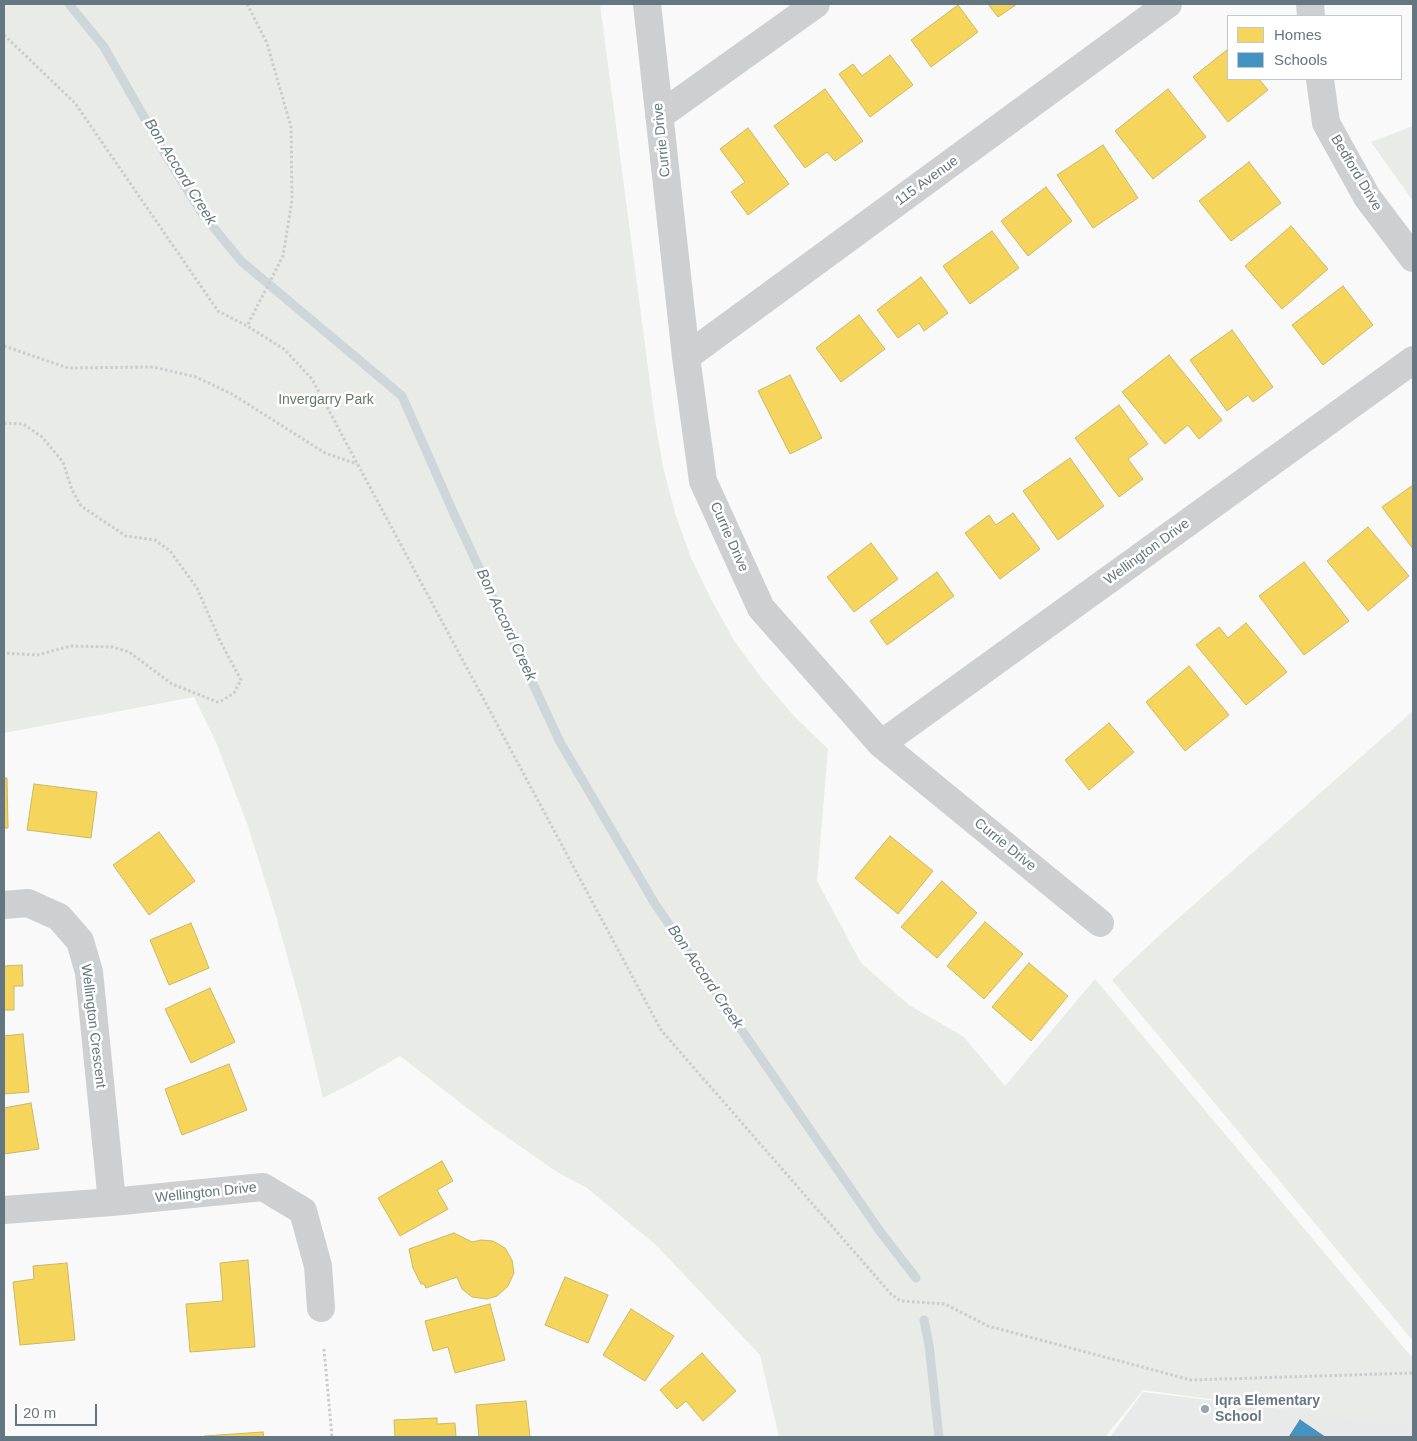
<!DOCTYPE html>
<html>
<head>
<meta charset="utf-8">
<style>
	body { margin:0 }
	#map { position:relative; width:1417px; height:1441px; overflow:hidden; background:#f9f9f9; font-family:Arial,sans-serif }
	canvas { display:block }
	.frame { position:absolute; inset:0; border:5px solid #657683; pointer-events:none }
	.legend { position:absolute; left:1227px; top:15px; width:175px; height:65px; box-sizing:border-box; background:#fff; border:1px solid #c1c8cd; margin:0; padding:6px 9px; list-style:none; font-size:15px; color:#657683 }
	.legend li { display:flex; align-items:center; gap:10px; height:25px }
	.legend b { width:25px; border:1px solid #c1c8cd }
	.scale { position:absolute; left:15px; top:1404px; width:82px; height:22px; box-sizing:border-box; border:2px solid #657683; border-top:0; padding-left:6px; font-size:15px; line-height:18px; white-space:nowrap; color:#657683; -webkit-text-stroke:4px #fff; paint-order:stroke }
</style>
</head>
<body>
<div id="map">
<canvas width="1417" height="1441"></canvas>
<div class="frame"></div>
<ul class="legend">
<li><b style="height:14px;background:#f6d55c"></b>Homes</li>
<li><b style="height:14px;background:#4393c3"></b>Schools</li>
</ul>
<div class="scale">20 m</div>
</div>
<script>
const ctx = document.querySelector('canvas').getContext('2d');
ctx.lineJoin = 'round';
function fill(path, color) {
  ctx.fillStyle = color;
  ctx.fill(path, 'evenodd');
}
function poly(rows) {
  const path = new Path2D();
  for (const r of rows) {
    path.moveTo(r[0], r[1]);
    for (let i = 2; i < r.length; i += 2) path.lineTo(r[i], r[i + 1]);
  }
  return path;
}
function trace(path, color, width, dash) {
  ctx.strokeStyle = color;
  ctx.lineWidth = width;
  ctx.lineCap = dash ? 'butt' : 'round';
  ctx.setLineDash(dash || []);
  ctx.stroke(path);
}
function label(font, color, halo, rows, align = 'center') {
  ctx.font = font + ' Arial,sans-serif';
  ctx.lineWidth = 5;
  ctx.setLineDash([]);
  ctx.textBaseline = 'middle';
  ctx.strokeStyle = halo;
  ctx.fillStyle = color;
  for (const [text, x, y, turn = 0] of rows) {
    ctx.save();
    ctx.translate(x, y);
    ctx.rotate((+turn || 0) * Math.PI / 180);
    ctx.textAlign = isNaN(turn) ? turn : align;
    if (halo) ctx.strokeText(text, 0, 0);
    ctx.fillText(text, 0, 0);
    ctx.restore();
  }
}
fill(poly([
	[1143,1392,1413,1425,1413,1437,1110,1437]
]), '#e8e9e9');
fill(poly([
	[4,4,600,4,655,421,663,467,675,513,691,558,712,601,735,642,763,680,794,716,828,749,817,881,861,963,909,1005,964,1037,1005,1086,1095,979,1410,1355,1413,1356,1413,1427,1143,1390,1105,1437,779,1437,760,1355,656,1245,587,1188,557,1172,484,1121,400,1056,362,1078,323,1098,301,1006,276,916,248,826,216,742,194,697,4,733],
	[1413,126,1413,201,1371,142],
	[1413,711,1413,1341,1112,980,1164,931]
]), '#e8ebe6');
const homes = poly([
	[988,4,1017,4,998,17,988,4],
	[958,5,978,32,931,67,911,40,958,5],
	[1228,49,1228,79,1259,79,1268,90,1228,122,1193,77,1228,49],
	[890,55,913,85,870,117,839,74,853,64,862,76,890,55],
	[825,89,863,141,835,161,827,152,805,168,774,126,825,89],
	[1168,89,1206,137,1153,179,1115,131,1168,89],
	[748,128,789,184,748,215,731,192,745,182,720,149,748,128],
	[1103,145,1138,198,1093,228,1057,175,1103,145],
	[1249,162,1281,203,1231,241,1199,201,1249,162],
	[1046,187,1072,221,1028,256,1001,221,1046,187],
	[1291,226,1328,269,1282,309,1245,266,1291,226],
	[992,231,1019,268,970,304,943,266,992,231],
	[921,277,948,313,924,331,919,323,898,338,877,310,921,277],
	[1343,286,1373,325,1323,365,1292,325,1343,286],
	[859,315,885,349,841,382,816,348,859,315],
	[1232,330,1273,387,1253,402,1248,395,1227,411,1190,360,1232,330],
	[1169,355,1222,420,1199,439,1188,425,1165,444,1122,392,1169,355],
	[790,375,822,438,790,454,758,391,790,375],
	[1119,405,1148,444,1128,459,1143,479,1119,497,1075,438,1119,405],
	[1070,458,1104,506,1058,540,1023,491,1070,458],
	[1413,485,1413,549,1382,507,1413,485],
	[1013,513,1040,549,1000,579,965,533,989,515,996,525,1013,513],
	[1368,527,1409,576,1368,611,1327,561,1368,527],
	[871,543,898,579,854,612,827,577,871,543],
	[1304,562,1349,621,1304,655,1259,596,1304,562],
	[937,572,954,596,887,645,870,621,937,572],
	[1246,623,1287,672,1246,705,1196,645,1219,627,1228,638,1246,623],
	[1189,666,1229,715,1185,751,1146,702,1189,666],
	[1109,723,1134,752,1089,790,1065,760,1109,723],
	[4,778,7,778,8,828,4,828,4,778],
	[34,784,97,792,91,838,27,830,34,784],
	[159,832,195,881,149,915,113,865,159,832],
	[890,836,933,871,898,914,855,878,890,836],
	[942,881,977,913,937,958,901,927,942,881],
	[985,922,1023,954,984,999,947,966,985,922],
	[191,923,209,968,169,985,150,940,191,923],
	[1029,963,1068,996,1031,1041,992,1007,1029,963],
	[22,965,23,986,14,986,14,1010,4,1010,4,966,22,965],
	[210,988,235,1042,191,1063,165,1009,210,988],
	[23,1034,29,1092,4,1094,4,1036,23,1034],
	[229,1064,247,1110,182,1135,165,1089,229,1064],
	[31,1103,39,1149,4,1154,4,1108,31,1103],
	[442,1161,453,1181,437,1190,448,1209,400,1236,378,1198,442,1161],
	[454,1233,472,1242,481,1240,493,1241,505,1248,512,1260,514,1273,508,1286,497,1296,487,1299,472,1297,462,1289,457,1277,426,1288,424,1284,421,1284,413,1268,409,1249,454,1233],
	[248,1260,255,1347,190,1352,186,1304,223,1301,220,1263,248,1260],
	[67,1263,75,1340,20,1345,13,1282,34,1279,33,1266,67,1263],
	[565,1277,608,1295,588,1343,545,1325,565,1277],
	[490,1304,505,1360,455,1373,448,1347,433,1351,425,1321,490,1304],
	[631,1309,674,1336,645,1381,603,1355,631,1309],
	[702,1353,736,1391,703,1421,686,1401,677,1409,660,1390,702,1353],
	[526,1401,530,1437,479,1437,476,1405,526,1401],
	[437,1418,437,1424,455,1423,456,1437,395,1437,394,1420,437,1418],
	[263,1432,264,1437,204,1437,204,1436,263,1432]
]);
fill(homes, '#f6d55c');
trace(homes, '#cab868', 1);
const schools = poly([
	[1300,1420,1325,1437,1289,1437,1300,1420]
]);
fill(schools, '#4393c3');
trace(schools, '#4d8ab0', 1);
trace(poly([
	[69,4,104,47,167,157,201,212,241,261,402,396,454,514,560,742,655,904,879,1230,916,1278],
	[924,1320,929,1345,939,1437]
]), '#ced6d9', 9);
trace(poly([
	[247,4,267,43,291,127,292,200,283,256,247,326],
	[4,35,75,103,218,311,247,326,284,349,312,379,661,1030,891,1294,901,1301,945,1304,988,1326,1191,1380,1413,1373],
	[4,346,68,368,153,367,196,377,232,394,325,453,357,464],
	[4,423,23,424,42,437,63,462,72,490,81,506,126,536,155,540,170,551,197,588,220,641,241,680,234,693,221,701,217,702,172,684,129,652,113,647,71,646,37,655,4,653],
	[324,1349,332,1437]
]), '#cbcccd', 3, [2.5, 2.5]);
trace(poly([
	[647,4,686,357,703,481,761,608,881,744,1100,923],
	[1310,4,1311,16],
	[1320,79,1326,123,1367,197,1413,258],
	[659,116,816,4],
	[686,357,1168,4],
	[881,744,1413,360],
	[4,905,28,903,59,917,80,941,89,972,112,1202],
	[4,1210,112,1202,263,1187,303,1211,318,1266,321,1308]
]), '#cecfd0', 28);
for (const [x, y, r, color] of [
	[1205,1409,5,"#99a4ac"]
]) {
  const dot = new Path2D();
  dot.arc(x, y, r, 0, 2 * Math.PI);
  ctx.fillStyle = color;
  ctx.fill(dot);
  trace(dot, '#fff', 2);
}
label('14px', '#657683', '#fff', [
	["Currie Drive",662,140,-96],
	["Bedford Drive",1356,173,59],
	["115 Avenue",927,181,-36],
	["Currie Drive",729,537,66],
	["Wellington Drive",1147,552,-36],
	["Currie Drive",1005,845,39],
	["Wellington Crescent",93,1026,83],
	["Wellington Drive",206,1193,-6]
]);
label('14px', '#687a64', '#fff', [
	["Invergarry Park",326,400]
]);
label('bold 14px', '#657683', '#fff', [
	["Iqra Elementary",1215,1401],
	["School",1215,1417]
], 'left');
label('italic 15px', '#60757c', '#fff', [
	["Bon Accord Creek",180,172,58],
	["Bon Accord Creek",506,625,65],
	["Bon Accord Creek",705,977,56]
]);
</script>
</body>
</html>
